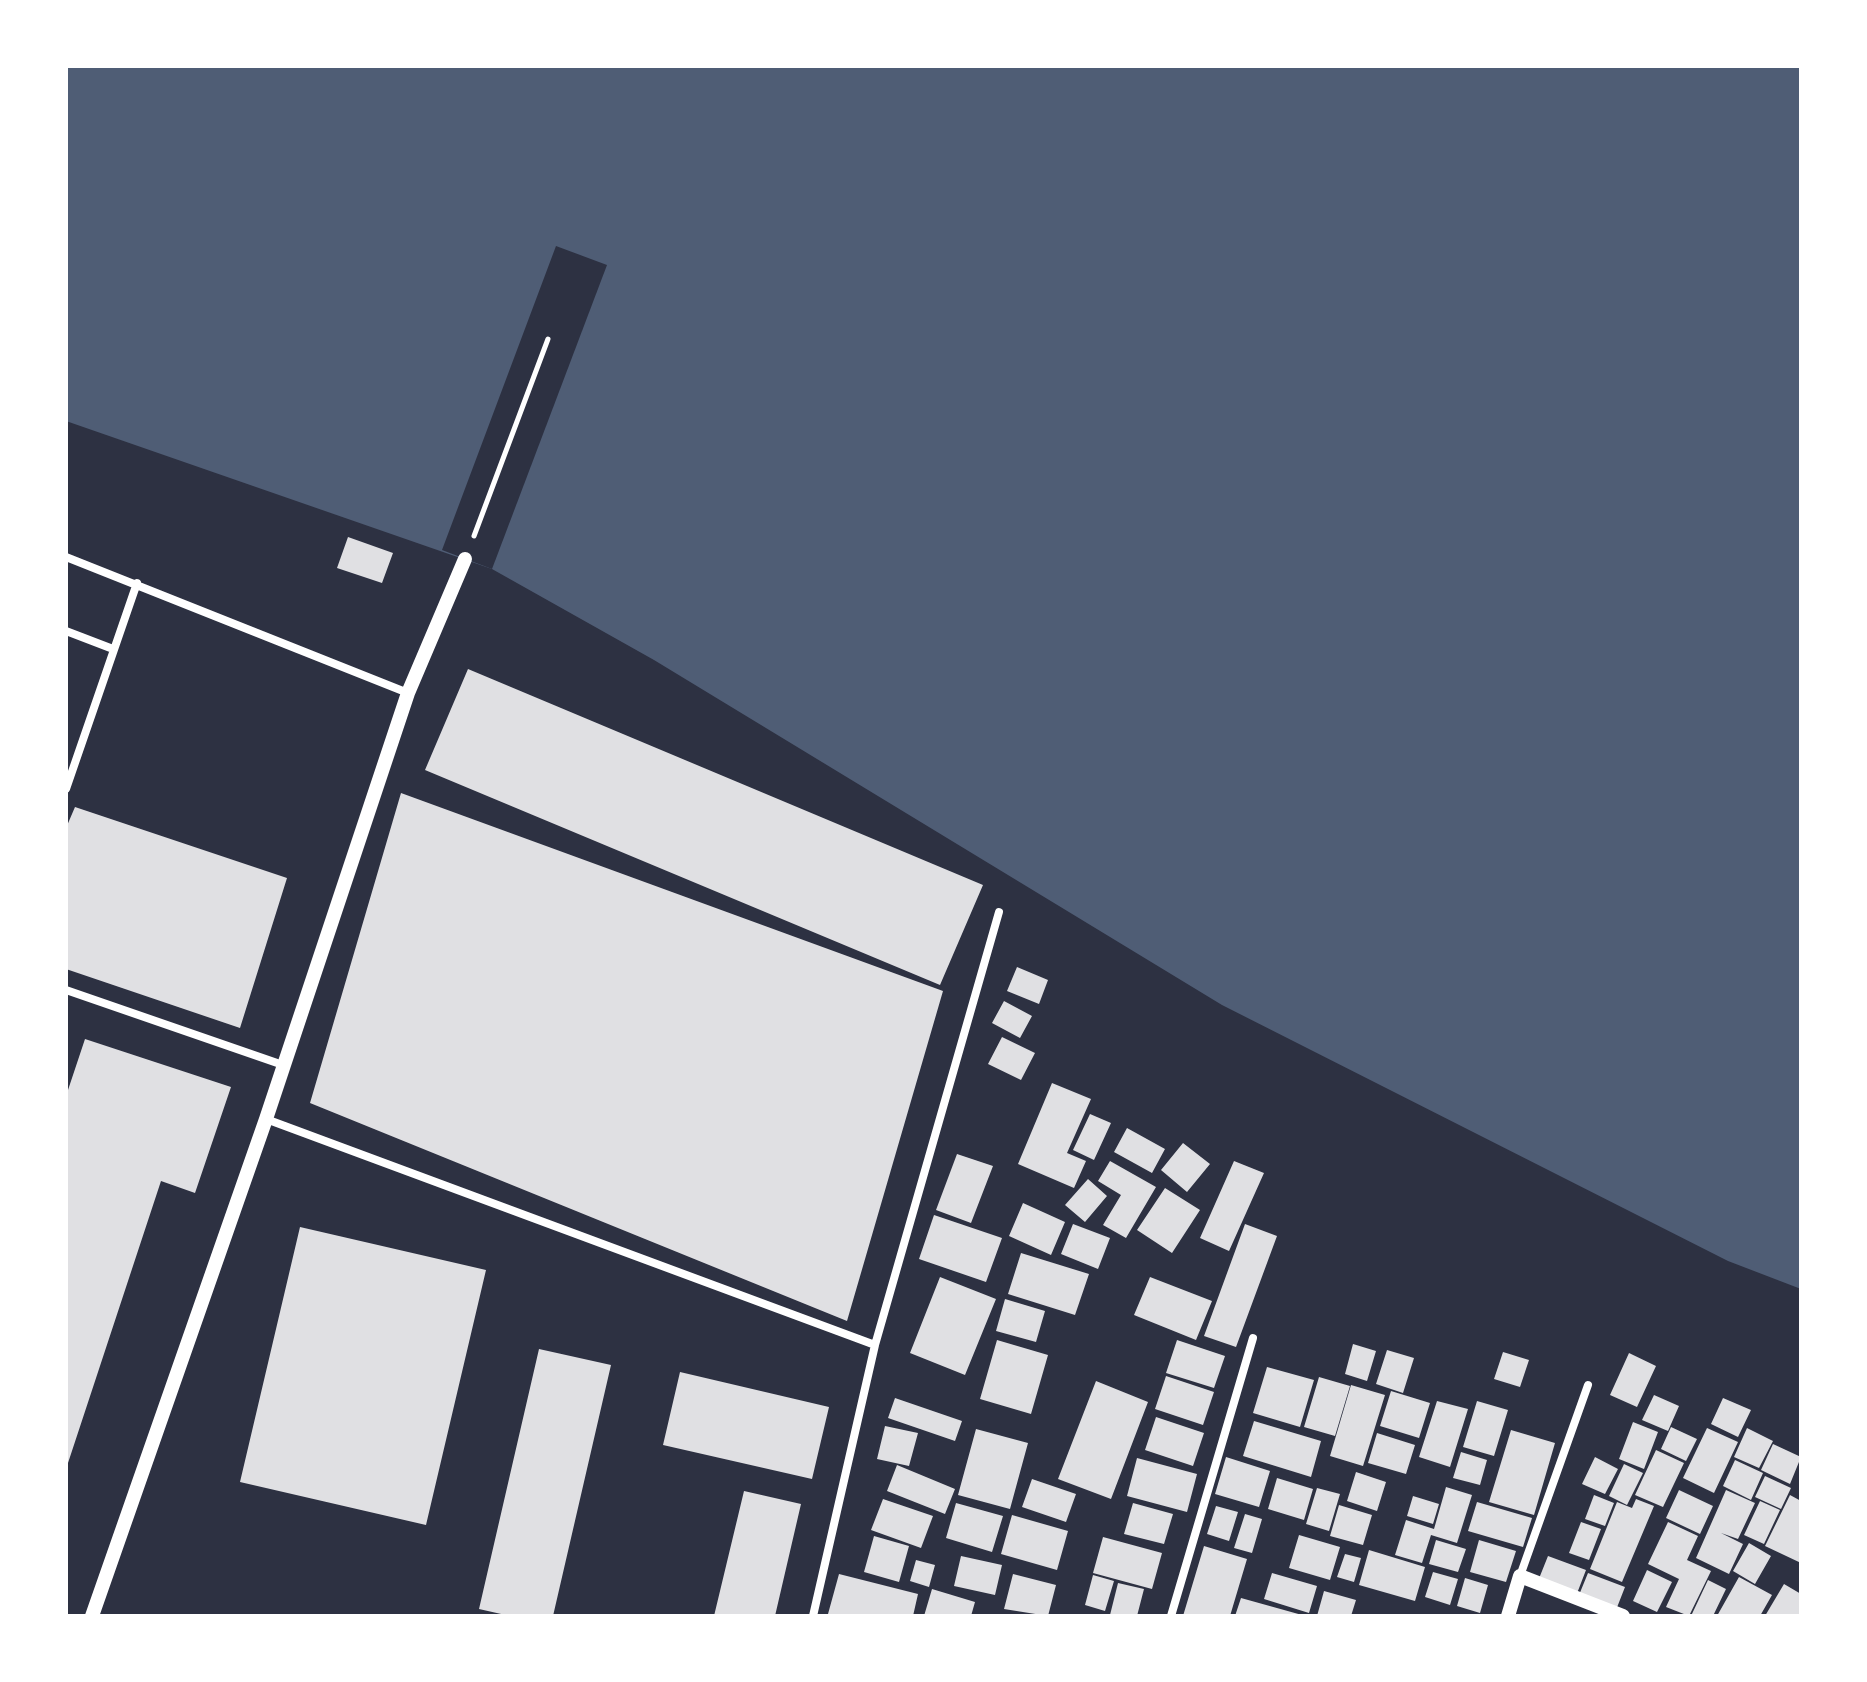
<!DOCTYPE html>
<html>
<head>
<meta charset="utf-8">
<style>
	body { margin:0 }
	#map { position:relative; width:1867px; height:1682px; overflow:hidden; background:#2d3142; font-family:"Noto Sans",sans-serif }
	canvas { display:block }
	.frame { position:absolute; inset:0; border:68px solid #fff; pointer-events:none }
</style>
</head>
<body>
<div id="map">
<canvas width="1867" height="1682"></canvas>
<div class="frame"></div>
</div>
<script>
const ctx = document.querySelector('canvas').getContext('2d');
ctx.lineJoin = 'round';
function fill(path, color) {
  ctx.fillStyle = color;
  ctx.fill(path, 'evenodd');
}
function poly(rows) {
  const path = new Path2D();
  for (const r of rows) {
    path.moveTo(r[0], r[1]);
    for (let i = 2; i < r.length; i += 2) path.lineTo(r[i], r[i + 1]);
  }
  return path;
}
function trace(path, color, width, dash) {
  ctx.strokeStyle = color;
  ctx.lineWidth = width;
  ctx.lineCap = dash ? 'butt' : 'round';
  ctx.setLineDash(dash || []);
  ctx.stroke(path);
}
fill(poly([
	[66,66,1801,66,1801,1289,1728,1261,1222,1005,654,660,492,569,66,421]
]), '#4f5d75');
fill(poly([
	[556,246,607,265,492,569,442,550]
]), '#2d3142');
fill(poly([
	[348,537,393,553,382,583,337,568],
	[468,669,983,885,940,985,425,770],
	[401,793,943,991,847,1321,310,1103],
	[75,807,287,878,240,1028,66,969,66,828],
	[1017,967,1048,980,1039,1004,1007,991],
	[1004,1001,1032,1016,1020,1038,992,1023],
	[1002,1037,1035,1053,1021,1080,988,1064],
	[85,1039,231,1087,195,1193,161,1181,67,1466,66,1096],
	[1052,1083,1091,1099,1067,1153,1086,1161,1074,1188,1018,1164],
	[1090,1114,1111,1123,1094,1160,1073,1150],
	[1127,1128,1165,1149,1152,1173,1114,1152],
	[1183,1143,1210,1164,1187,1192,1161,1170],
	[957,1154,993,1166,971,1223,936,1210],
	[1110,1161,1156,1187,1126,1238,1103,1225,1121,1195,1098,1181],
	[1234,1161,1264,1173,1229,1251,1200,1238],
	[1088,1179,1107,1196,1085,1222,1065,1205],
	[1165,1188,1200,1210,1172,1253,1137,1230],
	[1023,1203,1065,1222,1051,1255,1009,1236],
	[934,1215,1002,1238,986,1282,919,1259],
	[1073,1224,1110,1238,1098,1269,1061,1254],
	[1245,1224,1277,1236,1236,1347,1204,1336],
	[300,1227,486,1270,426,1525,240,1482],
	[1021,1253,1089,1274,1075,1315,1008,1294],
	[940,1277,996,1299,965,1375,910,1353],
	[1150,1277,1212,1301,1196,1340,1134,1315],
	[1005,1299,1045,1311,1036,1342,996,1331],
	[997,1340,1048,1355,1031,1414,980,1399],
	[1177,1340,1225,1356,1214,1388,1166,1373],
	[1353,1344,1376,1351,1367,1381,1345,1374],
	[539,1349,611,1365,553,1616,510,1616,479,1609],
	[1387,1350,1414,1358,1403,1393,1376,1384],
	[1503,1352,1529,1360,1520,1387,1494,1379],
	[1629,1353,1656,1366,1637,1407,1610,1395],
	[1267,1367,1314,1380,1300,1427,1253,1413],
	[680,1372,829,1407,812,1479,663,1445],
	[1166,1376,1214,1392,1203,1425,1155,1409],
	[1319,1377,1350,1386,1335,1436,1304,1427],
	[1096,1381,1148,1402,1111,1499,1058,1479],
	[1351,1385,1385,1395,1363,1466,1330,1456],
	[1391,1391,1430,1403,1419,1438,1380,1426],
	[1654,1395,1679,1406,1668,1431,1642,1420],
	[895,1398,962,1421,955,1441,888,1418],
	[1723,1398,1751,1410,1738,1437,1711,1424],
	[1437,1401,1468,1409,1450,1467,1419,1457],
	[1477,1401,1508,1410,1494,1456,1463,1447],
	[1156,1417,1204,1433,1193,1466,1145,1450],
	[1254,1421,1321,1441,1311,1477,1243,1456],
	[1633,1422,1658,1432,1644,1469,1619,1459],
	[885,1426,918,1433,909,1466,877,1459],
	[1671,1427,1697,1439,1686,1461,1661,1449],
	[1707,1428,1738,1442,1714,1493,1683,1478],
	[1747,1428,1773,1441,1759,1468,1734,1457],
	[976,1429,1028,1443,1010,1509,958,1495],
	[1511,1430,1555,1443,1534,1515,1489,1502],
	[1377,1433,1415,1445,1406,1474,1368,1463],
	[1773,1444,1801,1457,1790,1484,1761,1470],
	[1656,1450,1684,1463,1663,1507,1635,1495],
	[1461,1452,1487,1460,1480,1485,1453,1478],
	[1226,1457,1270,1471,1259,1507,1215,1494],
	[1595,1457,1618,1469,1605,1494,1582,1484],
	[1137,1458,1197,1474,1187,1512,1127,1496],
	[1735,1460,1763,1473,1751,1500,1723,1486],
	[1624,1464,1643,1473,1627,1505,1609,1496],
	[897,1465,955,1489,945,1514,887,1491],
	[1356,1472,1386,1482,1377,1511,1347,1501],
	[1765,1476,1791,1488,1781,1509,1755,1497],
	[1277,1478,1313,1489,1304,1520,1268,1509],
	[1032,1479,1076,1494,1066,1522,1022,1507],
	[1446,1487,1472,1495,1457,1543,1431,1535,1422,1563,1395,1555,1406,1520,1434,1529],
	[1317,1488,1340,1494,1329,1531,1306,1524],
	[1679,1490,1713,1506,1700,1534,1666,1518],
	[1726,1490,1755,1503,1738,1539,1721,1533,1743,1544,1729,1574,1696,1558],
	[744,1491,801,1504,775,1616,714,1616],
	[1594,1495,1614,1503,1605,1526,1585,1519],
	[1790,1495,1801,1501,1801,1563,1765,1546],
	[1413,1496,1439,1504,1433,1524,1407,1516],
	[883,1499,933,1516,921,1548,871,1530],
	[1636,1499,1654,1506,1622,1582,1590,1569,1617,1502,1632,1508],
	[1760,1501,1780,1510,1764,1544,1744,1535],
	[1477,1502,1532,1518,1523,1547,1468,1531],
	[956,1503,1003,1516,992,1552,946,1538],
	[1133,1503,1173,1514,1164,1544,1124,1534],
	[1339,1505,1372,1515,1363,1545,1330,1536],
	[1216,1506,1238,1512,1229,1541,1207,1534],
	[1245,1514,1262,1519,1252,1553,1234,1548],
	[1012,1515,1068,1531,1057,1570,1001,1554],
	[1581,1522,1601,1529,1589,1560,1569,1553],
	[1668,1522,1698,1536,1687,1560,1711,1571,1689,1616,1666,1607,1679,1579,1648,1564],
	[1299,1535,1340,1547,1330,1580,1289,1568],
	[874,1536,909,1546,899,1582,864,1572],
	[1103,1537,1162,1553,1152,1589,1093,1573],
	[1436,1540,1466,1549,1458,1572,1429,1564],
	[1479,1540,1516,1551,1506,1582,1470,1572],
	[1749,1543,1771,1556,1755,1584,1733,1571],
	[1204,1546,1247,1559,1230,1616,1183,1616],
	[1369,1550,1425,1567,1415,1601,1359,1585],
	[1345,1554,1361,1558,1354,1582,1337,1577],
	[961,1556,1002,1565,995,1595,954,1586],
	[1548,1556,1586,1570,1576,1596,1538,1581],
	[916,1560,935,1565,929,1587,910,1581],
	[1647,1570,1672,1582,1657,1612,1633,1601],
	[1433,1572,1458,1579,1450,1605,1425,1597],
	[1272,1573,1317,1586,1309,1613,1264,1599],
	[1588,1573,1625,1587,1616,1610,1579,1595],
	[839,1574,918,1594,913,1616,828,1614],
	[1013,1574,1056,1585,1048,1616,1004,1609],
	[1093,1575,1114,1581,1105,1611,1085,1605],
	[1739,1577,1772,1595,1760,1616,1717,1616],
	[1465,1578,1488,1585,1480,1613,1457,1606],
	[1708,1580,1726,1589,1713,1616,1691,1616],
	[1118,1583,1144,1589,1137,1616,1110,1615],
	[1784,1584,1801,1594,1801,1616,1765,1616],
	[932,1589,975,1602,971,1616,924,1616],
	[1324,1591,1356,1600,1351,1616,1317,1616],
	[1241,1598,1302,1615,1301,1616,1235,1616]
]), '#e0e0e3');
trace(poly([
	[474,536,548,339]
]), '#fff', 5);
trace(poly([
	[66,557,408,693],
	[66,631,113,649],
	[66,789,137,583],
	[66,990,283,1065],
	[266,1119,875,1345],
	[1520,1576,1588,1385],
	[813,1616,875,1345,999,912],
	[1171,1616,1253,1338]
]), '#fff', 8);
trace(poly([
	[92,1616,266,1119,408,693,465,559],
	[1508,1616,1520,1576,1623,1616]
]), '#fff', 14);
</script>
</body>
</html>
